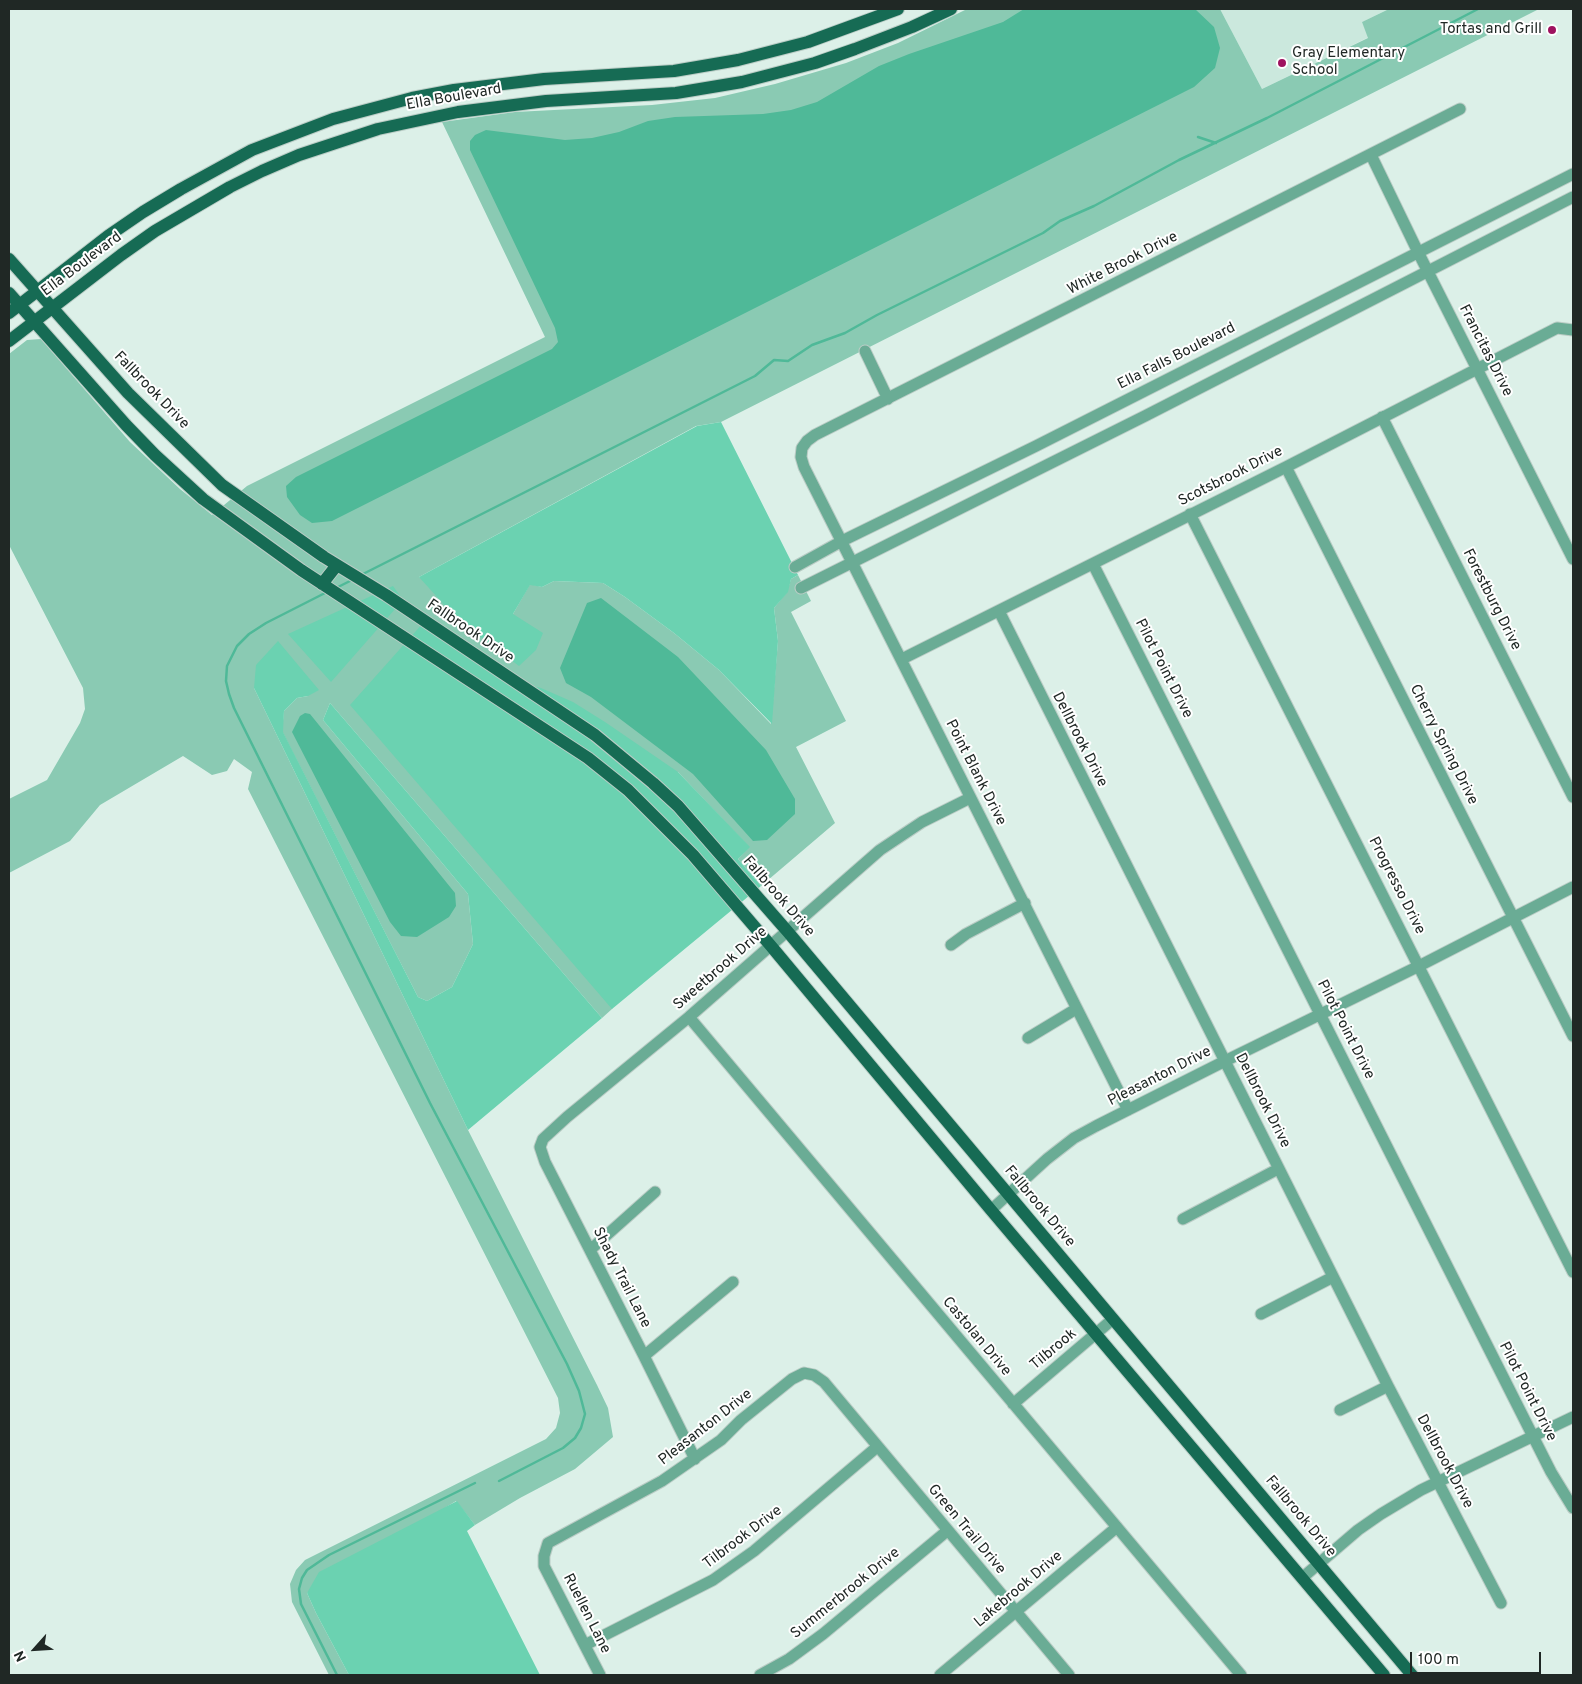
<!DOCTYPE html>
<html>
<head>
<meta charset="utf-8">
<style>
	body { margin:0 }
	#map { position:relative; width:1582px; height:1684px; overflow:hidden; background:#dcf0e8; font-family:Overpass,sans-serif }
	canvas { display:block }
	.frame { position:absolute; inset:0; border:10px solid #202825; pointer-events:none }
	.north { position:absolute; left:10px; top:1624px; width:50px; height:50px; -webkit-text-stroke:4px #fff; paint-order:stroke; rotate:244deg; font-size:14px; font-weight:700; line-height:20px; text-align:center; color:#202825 }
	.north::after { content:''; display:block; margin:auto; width:18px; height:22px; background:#202825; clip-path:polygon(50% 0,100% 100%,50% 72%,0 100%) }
	.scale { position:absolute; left:1410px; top:1652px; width:131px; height:22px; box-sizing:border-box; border:2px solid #202825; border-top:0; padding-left:6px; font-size:15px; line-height:18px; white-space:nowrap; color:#202825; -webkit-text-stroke:4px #fff; paint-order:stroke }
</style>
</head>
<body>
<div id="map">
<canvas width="1582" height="1684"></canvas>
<div class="frame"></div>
<div class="north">N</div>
<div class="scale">100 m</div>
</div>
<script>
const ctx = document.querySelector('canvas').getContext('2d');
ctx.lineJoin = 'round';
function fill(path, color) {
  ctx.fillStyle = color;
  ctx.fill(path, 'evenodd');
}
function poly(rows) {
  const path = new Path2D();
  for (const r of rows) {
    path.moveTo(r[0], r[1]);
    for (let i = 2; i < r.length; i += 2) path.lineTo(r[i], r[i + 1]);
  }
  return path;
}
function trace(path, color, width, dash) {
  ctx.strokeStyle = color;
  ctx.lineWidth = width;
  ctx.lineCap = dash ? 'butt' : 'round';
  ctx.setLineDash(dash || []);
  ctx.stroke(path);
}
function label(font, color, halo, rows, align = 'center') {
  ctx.font = font + ' Overpass,sans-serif';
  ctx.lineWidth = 4;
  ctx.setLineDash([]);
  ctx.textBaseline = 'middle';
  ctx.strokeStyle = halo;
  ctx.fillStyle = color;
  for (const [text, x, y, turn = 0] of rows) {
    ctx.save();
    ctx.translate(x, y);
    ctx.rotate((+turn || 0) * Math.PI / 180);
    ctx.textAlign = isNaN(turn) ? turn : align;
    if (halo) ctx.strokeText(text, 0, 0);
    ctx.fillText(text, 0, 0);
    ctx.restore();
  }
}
fill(poly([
	[1220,9,1389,9,1362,22,1369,37,1262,89]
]), '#cbe8dd');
fill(poly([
	[967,9,1220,9,1262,89,1368,38,1362,22,1389,9,1539,9,721,422,696,426,419,577,513,614,530,584,542,587,554,581,603,583,625,597,674,633,719,670,771,724,778,641,774,608,787,592,791,579,798,575,811,601,791,612,846,721,796,747,835,823,761,886,738,859,749,847,678,772,612,1009,602,1018,330,703,323,720,468,894,473,944,452,987,427,1001,418,997,282,731,284,711,297,698,308,696,254,688,468,1130,597,1385,608,1408,613,1437,575,1469,520,1498,475,1525,456,1501,307,1593,316,1613,349,1675,329,1675,292,1602,290,1584,296,1570,305,1560,546,1439,556,1428,560,1413,558,1398,248,789,252,772,234,759,227,771,212,775,183,756,100,805,70,841,9,873,9,799,47,780,80,723,85,709,83,688,9,545,9,354,27,340,41,339,130,442,180,489,212,515,247,486,545,337,442,122,515,112,652,105,715,98,775,84,846,63,898,43]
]), '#8acab3');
fill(poly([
	[721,422,798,575,791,579,788,592,774,608,778,641,772,724,719,670,674,633,625,597,603,583,554,581,542,587,530,585,513,614,543,633,536,650,519,666,457,619,419,577,697,426],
	[393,586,403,600,331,682,288,634],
	[424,622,504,679,541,688,573,702,605,722,678,772,750,847,738,859,761,886,612,1009,350,705],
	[278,641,319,690,308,696,297,698,284,711,283,732,418,997,427,1001,452,987,473,944,468,894,323,720,330,703,602,1018,468,1130,254,688,256,665],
	[457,1501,475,1525,467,1531,540,1675,349,1675,316,1613,307,1593,319,1572]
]), '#6bd2b1');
fill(poly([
	[1024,9,1195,9,1214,27,1220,48,1215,68,1194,87,332,521,312,523,300,515,287,497,286,486,296,477,552,349,558,342,555,328,470,150,470,141,475,135,486,130,565,140,592,138,619,132,648,121,675,117,763,114,791,110,817,102,879,66,909,54,1003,22],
	[601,598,678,657,766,750,795,799,795,814,767,840,753,841,693,774,591,697,566,683,560,668,587,603],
	[305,713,310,714,455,893,456,906,449,917,417,937,401,936,390,922,292,732,300,716]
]), '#4fb998');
trace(poly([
	[1198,137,1216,143],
	[361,575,755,376,774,360,788,361,812,345,845,333,877,315,1043,233,1060,221,1094,206,1179,160,1267,118,1478,9],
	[336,588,354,579],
	[327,592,266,623,249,634,237,646,227,666,226,681,229,694,234,708,430,1103,567,1364,579,1391,585,1414,581,1428,575,1438,563,1448,499,1481],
	[337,1675,301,1604,299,1589,302,1578,307,1570,329,1555,475,1483]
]), '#4fb998', 2.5);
const minor = poly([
	[1371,155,1418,252,1573,559],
	[865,351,888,399],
	[1382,417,1573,797],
	[1286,467,1573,1036],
	[1190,514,1573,1272],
	[1093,564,1551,1472,1573,1508],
	[795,567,842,541,1036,446,1573,174],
	[801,588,1145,416,1573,197],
	[999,611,1388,1386,1501,1603],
	[902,659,1286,467,1557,328,1573,330],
	[951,945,966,934,1025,903],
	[689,1017,1241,1675],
	[1028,1038,1076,1009],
	[1128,1110,804,467,801,457,802,448,807,441,815,435,1460,109],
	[991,1210,1047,1159,1074,1138,1096,1126,1225,1061,1419,966,1573,887],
	[1183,1219,1278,1169],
	[590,1250,655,1192],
	[1261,1314,1333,1277],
	[644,1356,733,1282],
	[1013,1404,1113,1319],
	[1340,1410,1388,1386],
	[695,1459,644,1356,545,1162,540,1147,543,1139,567,1117,689,1017,880,850,922,822,970,798],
	[1302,1578,1358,1530,1381,1514,1421,1490,1573,1417],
	[585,1645,713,1580,754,1551,877,1447],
	[600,1675,544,1566,544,1556,548,1543,662,1481,721,1440,741,1420,792,1379,804,1373,814,1375,824,1382,1069,1675],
	[760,1675,789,1659,823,1634,947,1531],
	[940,1675,1117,1527]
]);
const major = poly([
	[9,259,128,393,222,485,324,557,386,595,595,735,653,783,678,806,788,932,1412,1675],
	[9,293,126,425,155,455,203,499,301,570,588,758,628,790,693,855,771,946,991,1210,1384,1675],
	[9,313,108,236,143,212,181,189,252,150,333,119,412,98,454,90,544,79,674,71,738,60,808,42,898,9],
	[9,341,121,255,155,231,230,187,262,171,299,155,378,129,458,112,546,101,676,93,742,82,815,63,855,49,912,27,951,9],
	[322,584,337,565]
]);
trace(minor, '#baccc5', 13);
trace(major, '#baccc5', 14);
trace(minor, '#6aac95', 11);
trace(major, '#166b54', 12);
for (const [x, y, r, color] of [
	[1552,30,5,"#9e125f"],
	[1282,63,5,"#9e125f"]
]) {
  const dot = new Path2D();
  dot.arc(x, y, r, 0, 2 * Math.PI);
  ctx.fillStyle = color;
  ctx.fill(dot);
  trace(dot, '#fff', 2);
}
label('15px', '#202825', '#fff', [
	["Tortas and Grill",1542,30],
	["Gray Elementary",1292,54,"left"],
	["School",1292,71,"left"]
], 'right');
label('15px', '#202825', '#fff', [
	["Ella Boulevard",454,98,-10],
	["White Brook Drive",1123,264,-27],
	["Ella Boulevard",82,265,-37],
	["Francitas Drive",1485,351,63],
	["Ella Falls Boulevard",1177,357,-27],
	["Fallbrook Drive",151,391,46],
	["Scotsbrook Drive",1231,477,-27],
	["Forestburg Drive",1491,600,63],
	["Fallbrook Drive",470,632,34],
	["Pilot Point Drive",1163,669,63],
	["Dellbrook Drive",1079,740,63],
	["Cherry Spring Drive",1443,745,63],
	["Point Blank Drive",975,773,63],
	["Progresso Drive",1396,886,63],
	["Fallbrook Drive",778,897,49],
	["Sweetbrook Drive",721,969,-41],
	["Pilot Point Drive",1345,1030,63],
	["Pleasanton Drive",1160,1077,-27],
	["Dellbrook Drive",1262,1101,63],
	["Fallbrook Drive",1039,1207,50],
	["Shady Trail Lane",621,1278,63],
	["Castolan Drive",976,1337,50],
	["Tilbrook",1054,1350,-40],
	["Pilot Point Drive",1527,1392,63],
	["Pleasanton Drive",706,1428,-38],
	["Dellbrook Drive",1444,1462,62],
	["Fallbrook Drive",1300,1517,50],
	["Green Trail Drive",966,1530,50],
	["Tilbrook Drive",743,1538,-37],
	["Lakebrook Drive",1019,1590,-40],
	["Summerbrook Drive",846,1594,-39],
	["Ruellen Lane",586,1614,63]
]);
</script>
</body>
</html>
